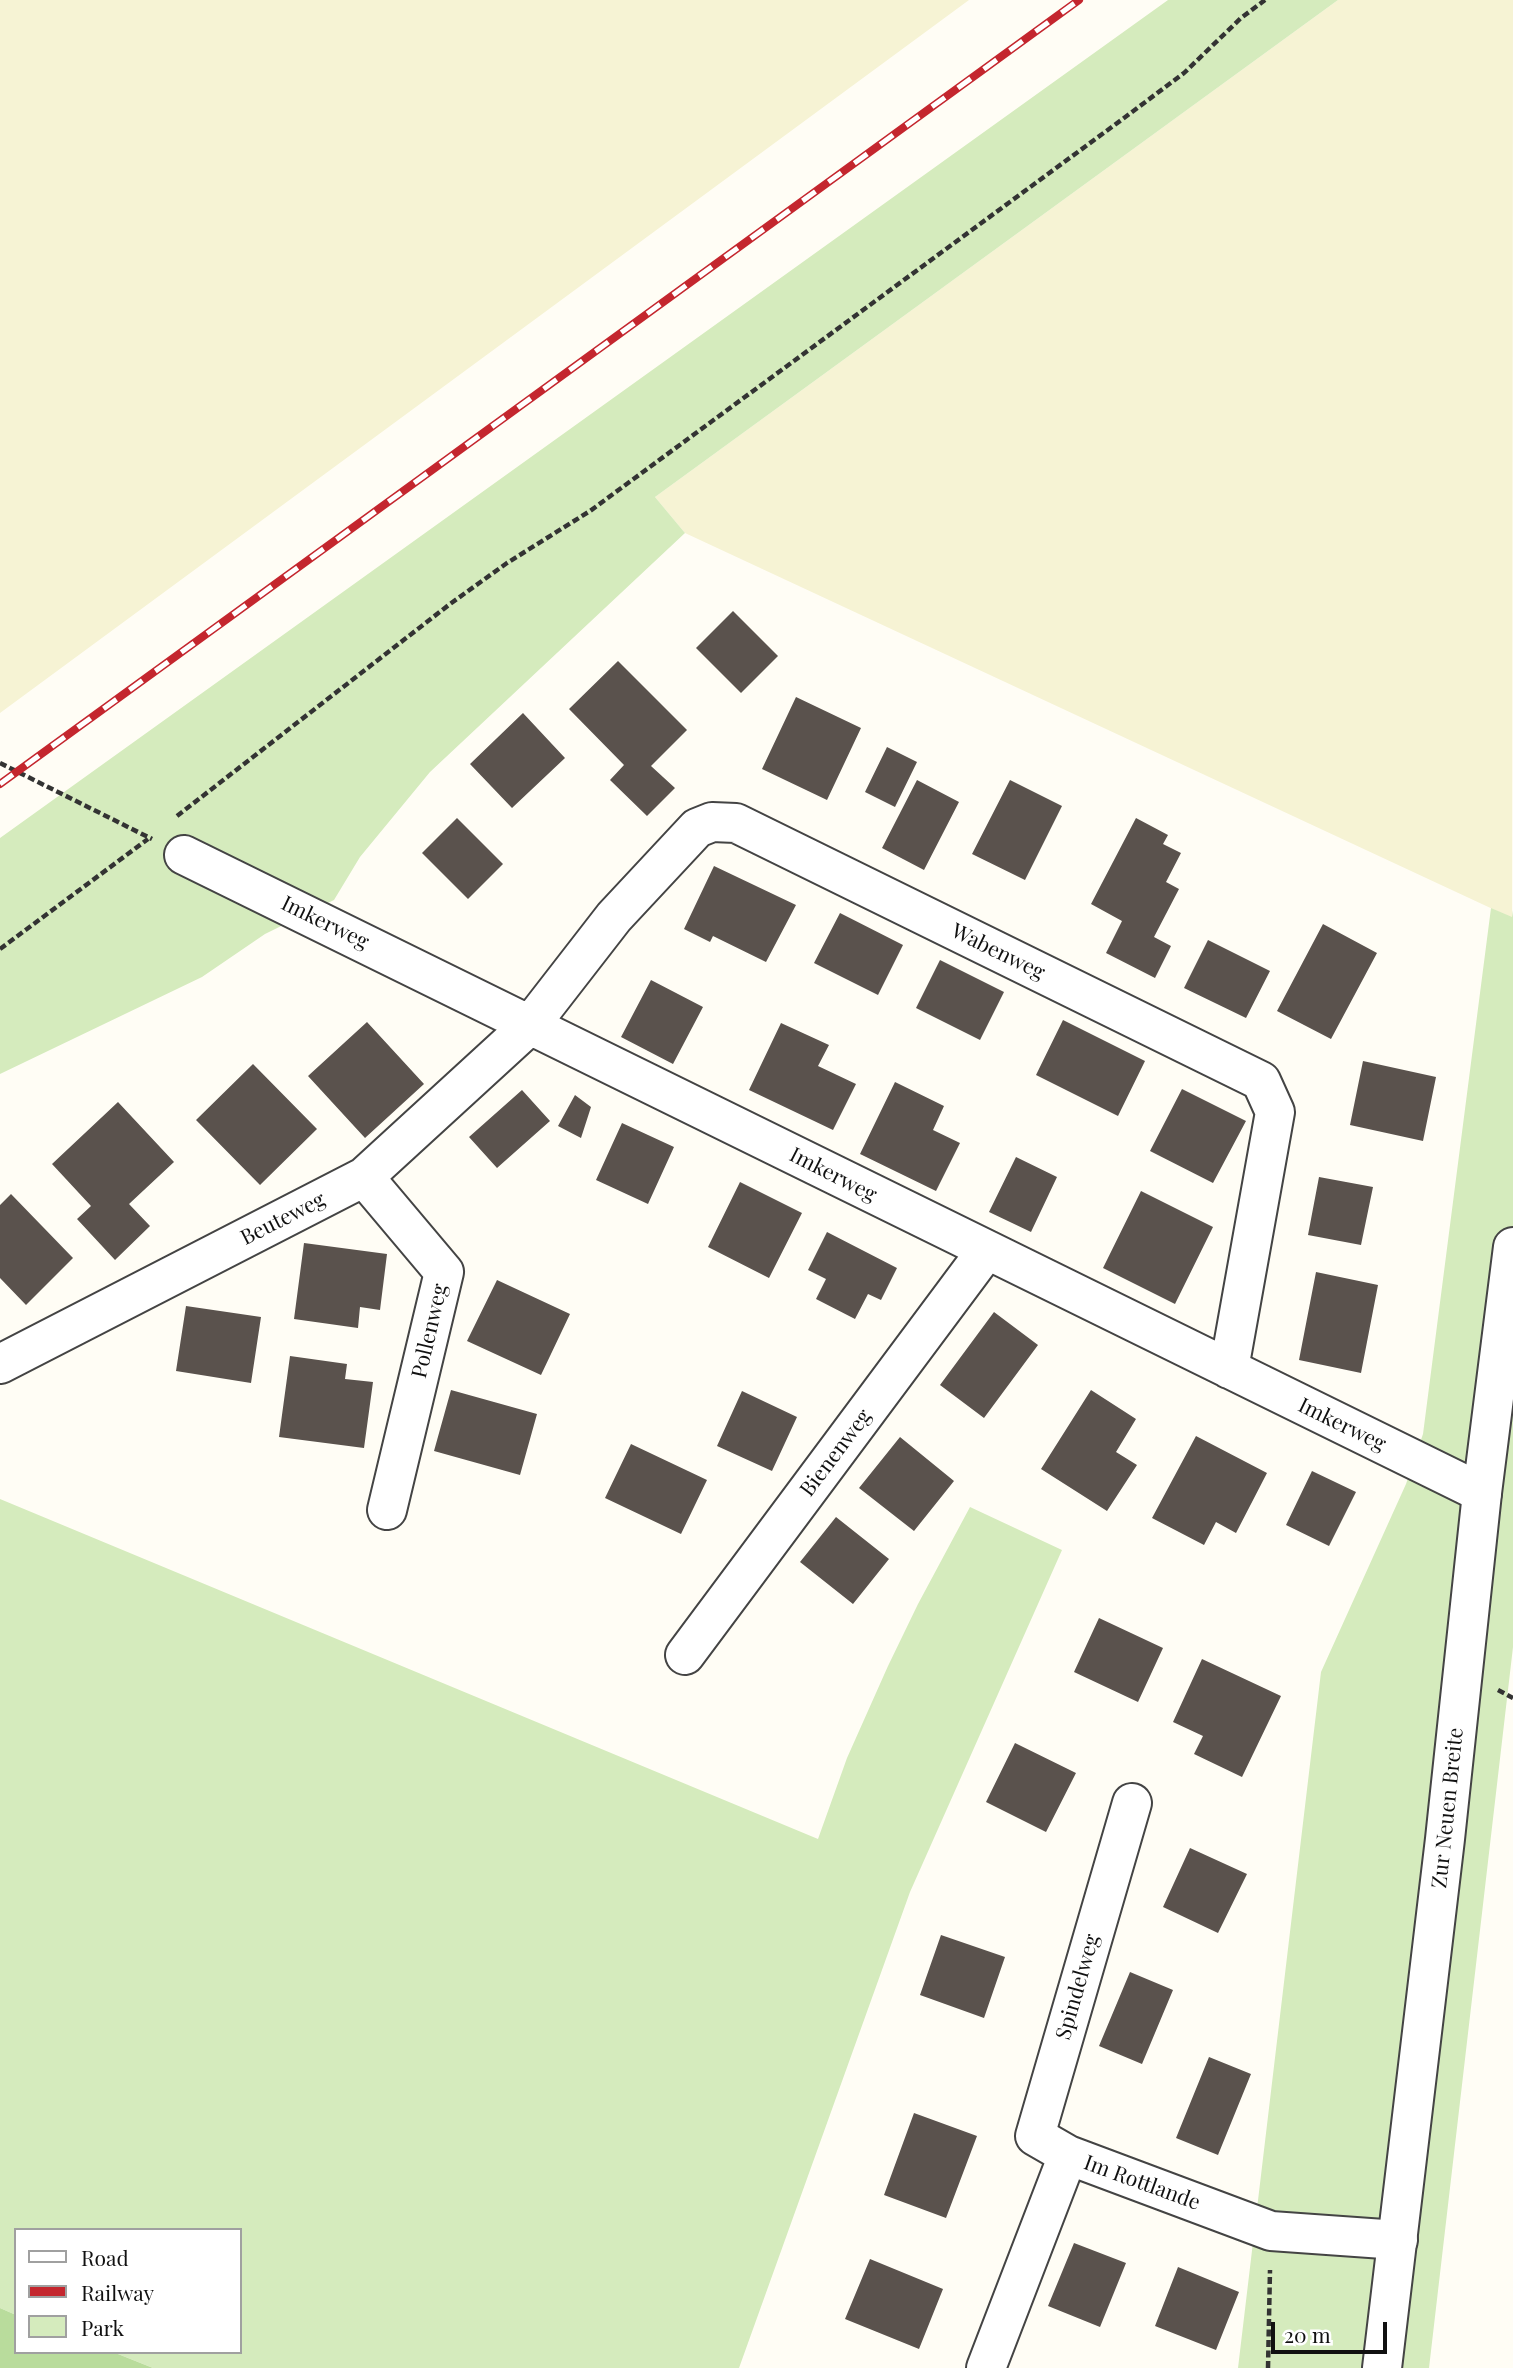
<!DOCTYPE html>
<html>
<head>
<meta charset="utf-8">
<style>
	body { margin:0 }
	#map { position:relative; width:1513px; height:2368px; overflow:hidden; background:#fffdf5; font-family:"Playfair Display",serif }
	canvas { display:block }
	.legend { position:absolute; left:14px; top:2228px; width:228px; height:126px; box-sizing:border-box; background:#fff; border:2px solid #a0a0a0; margin:0; padding:9px 12px; list-style:none; font-size:21px; color:#111 }
	.legend li { display:flex; align-items:center; gap:14px; height:35px }
	.legend b { width:35px; border:2px solid #a0a0a0 }
	.scale { position:absolute; left:1271px; top:2322px; width:116px; height:32px; box-sizing:border-box; border:4px solid #111; border-top:0; padding-left:9px; font-size:21px; line-height:24px; white-space:nowrap; color:#111; -webkit-text-stroke:5px #fff; paint-order:stroke }
</style>
</head>
<body>
<div id="map">
<canvas width="1513" height="2368"></canvas>
<ul class="legend">
<li><b style="height:9px;background:#fff"></b>Road</li>
<li><b style="height:9px;background:#c4262e"></b>Railway</li>
<li><b style="height:19px;background:#d5ebbd"></b>Park</li>
</ul>
<div class="scale">20 m</div>
</div>
<script>
const ctx = document.querySelector('canvas').getContext('2d');
ctx.lineJoin = 'round';
function fill(path, color) {
  ctx.fillStyle = color;
  ctx.fill(path, 'evenodd');
}
function poly(rows) {
  const path = new Path2D();
  for (const r of rows) {
    path.moveTo(r[0], r[1]);
    for (let i = 2; i < r.length; i += 2) path.lineTo(r[i], r[i + 1]);
  }
  return path;
}
function trace(path, color, width, dash) {
  ctx.strokeStyle = color;
  ctx.lineWidth = width;
  ctx.lineCap = dash ? 'butt' : 'round';
  ctx.setLineDash(dash || []);
  ctx.stroke(path);
}
function label(font, color, halo, rows, align = 'center') {
  ctx.font = font + ' "Playfair Display",serif';
  ctx.lineWidth = 7;
  ctx.setLineDash([]);
  ctx.textBaseline = 'middle';
  ctx.strokeStyle = halo;
  ctx.fillStyle = color;
  for (const [text, x, y, turn = 0] of rows) {
    ctx.save();
    ctx.translate(x, y);
    ctx.rotate((+turn || 0) * Math.PI / 180);
    ctx.textAlign = isNaN(turn) ? turn : align;
    if (halo) ctx.strokeText(text, 0, 0);
    ctx.fillText(text, 0, 0);
    ctx.restore();
  }
}
fill(poly([
	[0,0,969,0,0,713],
	[1338,0,1513,0,1512,918,685,533,655,497]
]), '#f6f3d4');
fill(poly([
	[1168,0,1338,0,655,497,685,533,430,772,360,857,334,900,265,934,202,977,0,1074,0,838],
	[1491,908,1512,917,1513,910,1513,1647,1429,2368,1238,2368,1321,1672,1406,1484,1423,1434],
	[0,1499,818,1839,847,1758,888,1666,918,1604,970,1507,1062,1550,910,1892,739,2368,153,2368,113,2352,240,2352,240,2230,16,2230,16,2315,0,2308]
]), '#d5ebbd');
fill(poly([
	[0,2308,16,2315,16,2352,113,2352,153,2368,0,2368]
]), '#b9dc9c');
fill(poly([
	[733,611,778,656,741,693,696,648],
	[618,661,687,730,651,766,675,788,647,816,610,780,624,765,569,709],
	[796,697,861,728,827,800,762,769],
	[523,713,565,758,512,808,470,764],
	[887,747,917,762,895,807,865,792],
	[917,780,959,802,924,870,882,848],
	[1010,780,1062,806,1025,880,972,854],
	[457,818,503,864,468,899,422,853],
	[1136,818,1168,835,1163,844,1181,853,1166,882,1179,889,1154,937,1171,946,1155,978,1106,953,1122,921,1091,904],
	[714,866,796,905,766,962,713,936,710,942,684,929],
	[840,913,903,945,878,995,814,963],
	[1323,924,1377,953,1331,1039,1277,1011],
	[1208,940,1270,971,1246,1018,1184,988],
	[940,960,1004,992,980,1040,916,1008],
	[651,980,703,1007,673,1064,621,1037],
	[1063,1020,1145,1061,1118,1116,1036,1075],
	[367,1022,424,1084,365,1138,308,1076],
	[781,1023,829,1045,818,1066,856,1084,833,1130,749,1090],
	[1363,1061,1436,1077,1423,1141,1350,1125],
	[253,1064,317,1129,260,1185,196,1120],
	[895,1082,944,1106,933,1130,960,1143,936,1191,860,1154],
	[1182,1089,1246,1121,1213,1183,1150,1151],
	[522,1090,550,1121,497,1168,469,1137],
	[575,1095,591,1107,581,1138,558,1126],
	[118,1102,174,1162,129,1204,150,1226,115,1260,77,1219,91,1206,52,1164],
	[622,1123,674,1147,648,1204,596,1180],
	[1016,1157,1057,1177,1031,1232,989,1212],
	[1319,1177,1373,1187,1361,1245,1308,1235],
	[740,1182,802,1213,769,1278,708,1247],
	[1141,1191,1213,1227,1175,1304,1103,1268],
	[11,1194,73,1258,26,1305,0,1278,0,1205],
	[827,1232,897,1268,881,1300,868,1294,855,1319,816,1299,826,1279,808,1270],
	[304,1243,387,1254,380,1310,360,1307,358,1328,294,1319],
	[1316,1272,1378,1285,1361,1373,1299,1360],
	[497,1280,570,1314,541,1375,467,1341],
	[186,1306,261,1317,251,1383,176,1371],
	[994,1312,1038,1345,984,1418,940,1385],
	[290,1356,347,1364,345,1379,373,1382,364,1448,279,1437],
	[451,1390,537,1414,520,1475,434,1451],
	[1091,1390,1136,1419,1116,1452,1137,1465,1107,1511,1041,1469],
	[742,1391,797,1417,772,1471,717,1446],
	[1196,1436,1267,1473,1236,1533,1216,1522,1204,1545,1152,1518],
	[900,1437,954,1481,914,1531,859,1488],
	[631,1444,707,1480,681,1534,605,1498],
	[1312,1471,1356,1492,1329,1546,1286,1525],
	[836,1517,889,1559,853,1604,800,1562],
	[1099,1618,1163,1648,1138,1702,1074,1672],
	[1202,1659,1281,1696,1242,1777,1194,1754,1203,1736,1173,1722],
	[1015,1743,1076,1773,1046,1832,986,1802],
	[1190,1848,1247,1874,1218,1933,1163,1907],
	[941,1935,1005,1957,984,2018,920,1995],
	[1130,1972,1173,1990,1142,2064,1099,2046],
	[1209,2057,1251,2074,1218,2155,1176,2138],
	[914,2113,977,2136,946,2218,884,2195],
	[1074,2243,1126,2263,1100,2327,1048,2306],
	[870,2259,943,2289,919,2349,845,2319],
	[1178,2267,1239,2292,1216,2350,1155,2326]
]), '#5a524d');
const minor = poly([
	[184,855,1482,1493],
	[364,1177,444,1272,387,1510],
	[0,1364,364,1177,531,1024,614,917,697,828,712,822,736,823,1261,1081,1275,1112,1229,1369],
	[685,1655,986,1251],
	[1068,2155,1035,2136,1132,1803],
	[986,2368,1068,2155,1271,2231,1398,2240]
]);
const tertiary = poly([
	[1382,2368,1445,1839,1482,1493,1513,1247]
]);
trace(minor, '#444', 42);
trace(tertiary, '#444', 42);
trace(poly([
	[0,763,152,839],
	[177,816,450,604,507,563,590,511,1124,118,1184,73,1241,18,1265,0],
	[0,949,148,839],
	[1498,1690,1513,1698],
	[1268,2368,1270,2270]
]), '#333', 4.5, [7, 3.5]);
trace(minor, '#fff', 38);
trace(tertiary, '#fff', 38);
const rail = poly([
	[0,784,1079,0]
]);
trace(rail, '#c4262e', 8);
trace(rail, '#fff', 5, [16]);
label('21px', '#111', '#fff', [
	["Imkerweg",325,923,26],
	["Wabenweg",998,952,26],
	["Imkerweg",833,1175,27],
	["Beuteweg",283,1219,-27],
	["Pollenweg",430,1331,-77],
	["Imkerweg",1342,1425,26],
	["Bienenweg",836,1453,-53],
	["Zur Neuen Breite",1448,1808,-84],
	["Spindelweg",1078,1987,-74],
	["Im Rottlande",1142,2183,20]
]);
</script>
</body>
</html>
